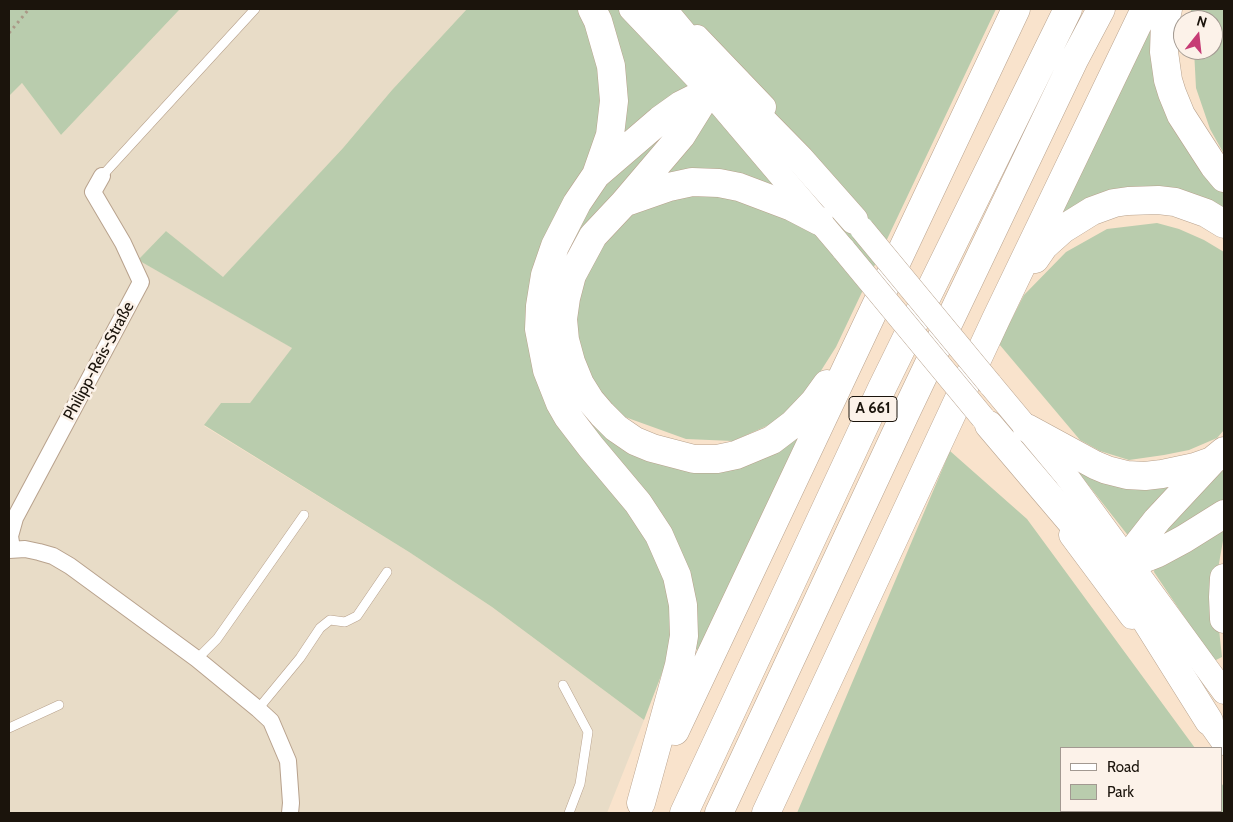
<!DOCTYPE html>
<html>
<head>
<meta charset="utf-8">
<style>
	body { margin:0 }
	#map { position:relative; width:1233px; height:822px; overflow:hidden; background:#f9e3cc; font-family:Cabin,sans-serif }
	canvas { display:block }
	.frame { position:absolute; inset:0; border:10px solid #1b140c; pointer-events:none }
	.legend { position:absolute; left:1060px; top:747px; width:162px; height:65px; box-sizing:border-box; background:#fcf2e9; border:1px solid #a29991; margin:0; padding:6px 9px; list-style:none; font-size:15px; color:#1b140c }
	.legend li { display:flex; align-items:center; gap:10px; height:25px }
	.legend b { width:25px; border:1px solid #a29991 }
	.north { position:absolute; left:1173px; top:10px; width:50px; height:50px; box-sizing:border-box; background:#fcf2e9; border:1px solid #a29991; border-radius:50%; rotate:16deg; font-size:14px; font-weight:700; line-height:20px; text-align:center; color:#1b140c }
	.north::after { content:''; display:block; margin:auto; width:18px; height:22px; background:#c63c75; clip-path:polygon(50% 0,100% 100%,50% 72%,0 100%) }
</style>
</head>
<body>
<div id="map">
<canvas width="1233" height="822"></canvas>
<div class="frame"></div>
<ul class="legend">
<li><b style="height:6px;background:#fff"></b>Road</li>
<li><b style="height:14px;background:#b9ccad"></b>Park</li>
</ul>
<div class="north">N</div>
</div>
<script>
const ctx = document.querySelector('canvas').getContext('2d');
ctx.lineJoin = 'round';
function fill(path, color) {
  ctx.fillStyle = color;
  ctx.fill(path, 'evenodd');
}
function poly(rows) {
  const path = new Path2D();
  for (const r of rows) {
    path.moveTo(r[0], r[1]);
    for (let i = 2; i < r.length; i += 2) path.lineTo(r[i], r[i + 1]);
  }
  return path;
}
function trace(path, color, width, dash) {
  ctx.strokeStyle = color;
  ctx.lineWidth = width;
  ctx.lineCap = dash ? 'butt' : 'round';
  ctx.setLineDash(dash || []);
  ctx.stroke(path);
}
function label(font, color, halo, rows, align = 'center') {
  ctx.font = font + ' Cabin,sans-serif';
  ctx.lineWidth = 5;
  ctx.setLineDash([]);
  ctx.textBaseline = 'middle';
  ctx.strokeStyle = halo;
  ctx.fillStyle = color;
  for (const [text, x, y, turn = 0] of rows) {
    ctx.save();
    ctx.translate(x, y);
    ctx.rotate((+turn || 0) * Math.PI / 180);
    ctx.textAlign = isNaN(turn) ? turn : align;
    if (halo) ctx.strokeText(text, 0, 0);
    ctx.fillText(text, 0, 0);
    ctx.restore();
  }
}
fill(poly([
	[180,9,465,9,466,10,392,90,343,148,223,278,166,231,138,260,293,348,250,403,221,403,204,426,409,552,492,607,644,720,607,813,9,813,9,96,22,83,61,135]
]), '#e8dcc7');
fill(poly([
	[9,9,180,9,61,135,22,83,9,96],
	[465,9,996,9,836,347,810,388,780,420,733,441,686,439,625,417,607,428,682,464,806,423,700,651,696,649,697,626,654,551,670,598,674,642,644,720,492,607,409,552,204,425,221,403,250,403,292,348,138,260,166,231,223,277,343,148,392,90,466,10],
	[1191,9,1224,9,1224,154,1210,129,1196,88,1194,50,1213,50,1213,20,1191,20],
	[1156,16,1224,187,1224,212,1183,195,1044,233],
	[1157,223,1179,229,1204,240,1224,252,1224,430,1217,438,1189,450,1164,455,1129,460,1100,451,1080,440,999,344,1024,295,1066,252,1107,229],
	[950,451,1027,519,1195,748,1062,748,1062,811,1222,811,1222,784,1224,787,1224,813,797,813],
	[1224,462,1224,501,1151,548],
	[1075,468,1191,474,1130,538],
	[1224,523,1224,535,1218,569,1217,611,1222,657,1214,661,1154,572,1155,565]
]), '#b9ccad');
const lane = poly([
	[102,176,255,9],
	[197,659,217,639,304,515],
	[563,685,588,732,580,784,569,813],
	[258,709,300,658,320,628,330,620,345,622,357,616,387,572],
	[9,728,59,705]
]);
const street = poly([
	[12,549,10,536,15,518,141,282,123,243,93,192,102,176],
	[9,550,25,549,39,552,53,556,70,566,197,659,258,709,271,721,288,761,291,803,290,813]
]);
const secondary = poly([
	[631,9,709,91,844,250],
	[697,37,764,107],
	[990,384,1065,474,1224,692],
	[1071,535,1132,617],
	[1198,706,1224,743]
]);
const highway = poly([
	[592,9,598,21,611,66,614,101,610,135,596,175],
	[662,9,702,57,708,68,710,77,709,91,681,136,624,203,593,236,572,275,566,298,563,319,565,340,571,362,580,384,590,400,602,414,616,428,635,441,652,448,694,459,717,459,736,455,772,440,793,424,814,402,827,384],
	[1168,9,1165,22,1164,52,1168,80,1172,93,1181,115,1214,166,1224,178],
	[626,202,669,187,692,182,719,183,739,187,792,207,819,221],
	[1035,259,1044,246,1063,229,1092,211,1114,203,1128,201,1158,200,1175,202,1206,213,1224,224],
	[989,425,1079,531,1095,548,1111,558,1127,561,1143,559,1158,553,1184,539,1224,514],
	[1027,428,1095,465,1107,470,1127,475,1145,476,1162,474,1195,467,1212,461],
	[1224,578,1223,597,1224,619],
	[1209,721,1130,595,1125,585,1124,569,1135,548,1157,520,1213,460,1224,451],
	[675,731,1016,9],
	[641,803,679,665,684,636,683,605,677,576,659,535,638,503,591,447,568,417,560,403,547,370,539,329,540,306,545,275,555,246,577,203,596,175,660,120,681,105,709,91,729,93,738,97,748,106,800,159,854,220],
	[684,813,882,388,1068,9],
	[719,813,905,414,1074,60,1101,9],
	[766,813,996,319,1145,9]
]);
trace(lane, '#b8a28d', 10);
trace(street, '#b8a28d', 18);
trace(secondary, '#b8a28d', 25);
trace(highway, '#b8a28d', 29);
trace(poly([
	[9,33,29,9]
]), '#aa9987', 3, [2.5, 4]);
trace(lane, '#fff', 9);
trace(street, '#fff', 16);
trace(secondary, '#fff', 24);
trace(highway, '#fff', 28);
const secondaryBridge = poly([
	[862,229,990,384],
	[844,250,983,418]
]);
trace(secondaryBridge, '#b8a28d', 25, []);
trace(secondaryBridge, '#fff', 24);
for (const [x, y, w] of [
	[873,409,48]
]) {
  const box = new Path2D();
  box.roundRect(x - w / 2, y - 12.5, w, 25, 4);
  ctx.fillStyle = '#fcf2e9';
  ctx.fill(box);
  trace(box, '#1b140c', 1);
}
label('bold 15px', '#1b140c', null, [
	["A 661",873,409]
]);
label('16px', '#1b140c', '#fcf2e9', [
	["Philipp-Reis-Straße",99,361,-62]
]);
</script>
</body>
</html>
